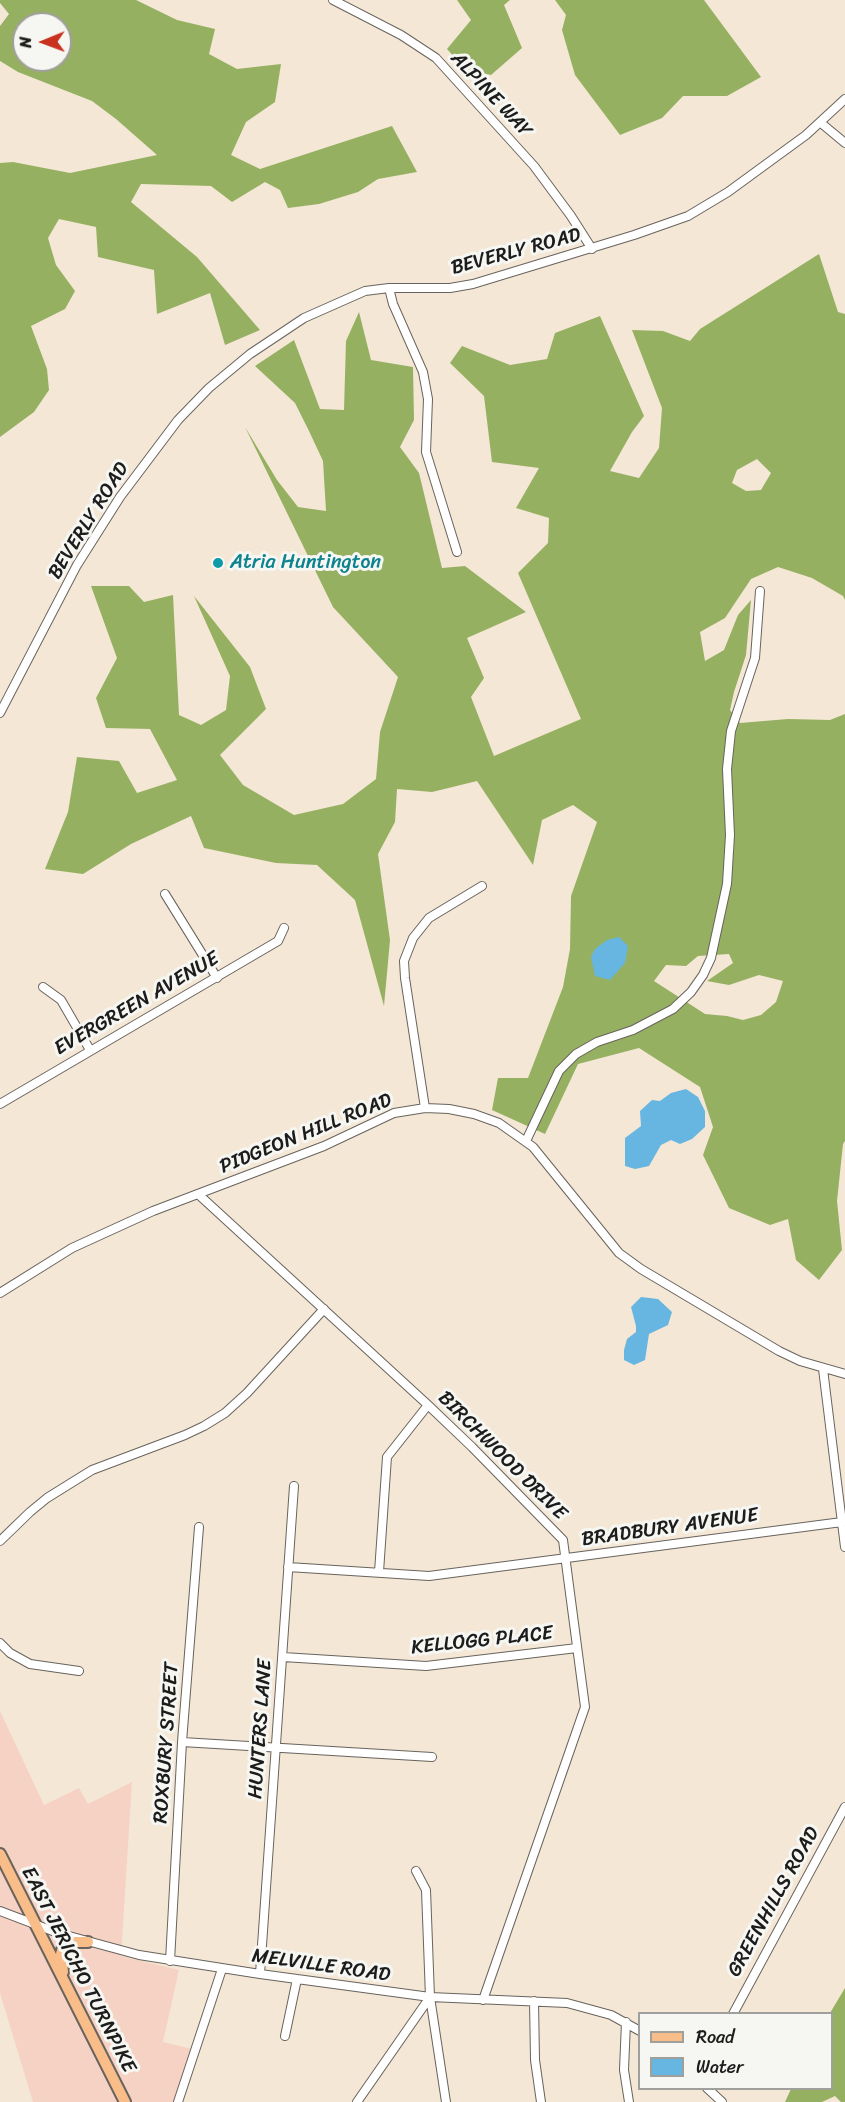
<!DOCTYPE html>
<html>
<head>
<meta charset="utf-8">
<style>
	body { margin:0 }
	#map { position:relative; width:845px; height:2102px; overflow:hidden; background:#f4e7d6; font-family:Sriracha,sans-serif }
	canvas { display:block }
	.legend { position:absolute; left:638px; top:2012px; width:195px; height:78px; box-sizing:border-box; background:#f6f6f2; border:2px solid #9f9f9c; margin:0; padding:8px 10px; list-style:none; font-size:18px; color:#1c1c1c }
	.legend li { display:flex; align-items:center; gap:12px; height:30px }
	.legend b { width:30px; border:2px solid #9f9f9c }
	.north { position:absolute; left:12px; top:12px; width:60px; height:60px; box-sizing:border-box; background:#f6f6f2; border:2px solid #9f9f9c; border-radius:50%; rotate:269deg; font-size:16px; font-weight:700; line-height:24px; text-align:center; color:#1c1c1c }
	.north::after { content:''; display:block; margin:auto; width:21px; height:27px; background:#c8321e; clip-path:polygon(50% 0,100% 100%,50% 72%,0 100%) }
</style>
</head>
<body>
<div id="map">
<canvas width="845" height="2102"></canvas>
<ul class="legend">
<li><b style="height:8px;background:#f8bd89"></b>Road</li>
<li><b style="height:16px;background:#67b5e1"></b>Water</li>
</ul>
<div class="north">N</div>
</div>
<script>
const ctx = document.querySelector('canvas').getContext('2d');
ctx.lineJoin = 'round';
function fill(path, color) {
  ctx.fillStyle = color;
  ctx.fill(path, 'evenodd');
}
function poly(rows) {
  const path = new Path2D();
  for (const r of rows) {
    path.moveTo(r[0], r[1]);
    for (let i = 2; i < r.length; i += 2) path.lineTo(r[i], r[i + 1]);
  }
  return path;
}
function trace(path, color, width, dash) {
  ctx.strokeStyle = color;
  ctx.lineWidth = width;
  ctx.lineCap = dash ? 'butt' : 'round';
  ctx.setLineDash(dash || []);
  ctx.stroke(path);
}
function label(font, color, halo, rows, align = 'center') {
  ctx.font = font + ' Sriracha,sans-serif';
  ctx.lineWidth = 6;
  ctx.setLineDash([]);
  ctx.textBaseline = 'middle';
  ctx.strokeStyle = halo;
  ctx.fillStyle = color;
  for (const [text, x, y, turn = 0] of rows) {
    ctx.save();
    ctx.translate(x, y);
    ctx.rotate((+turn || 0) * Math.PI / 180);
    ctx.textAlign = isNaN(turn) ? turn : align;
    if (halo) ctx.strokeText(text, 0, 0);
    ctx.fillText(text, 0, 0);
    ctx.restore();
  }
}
fill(poly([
	[0,1711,44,1805,79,1788,88,1804,132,1782,121,1956,179,1970,163,2042,196,2050,178,2102,33,2102,0,1993]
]), '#f6d2c5');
fill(poly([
	[0,0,136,0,177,20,215,29,209,54,237,69,281,64,275,102,246,122,231,155,260,169,392,126,417,172,378,179,358,192,319,204,288,208,280,190,265,182,232,202,211,186,141,184,131,202,197,257,260,330,225,345,210,293,157,314,154,270,98,257,96,227,59,219,48,238,56,265,75,291,65,309,31,326,47,369,49,390,34,412,0,437,0,163,13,162,70,173,157,155,116,119,92,101,18,72,0,61,0,26,9,14,0,3],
	[24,24,60,24,60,60,24,60],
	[457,0,510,0,504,5,522,48,491,75,465,69,447,49,471,20],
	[555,0,704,0,761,77,727,96,683,96,662,118,620,135,575,75,562,30,566,15],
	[819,254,838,312,845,314,845,600,843,596,812,578,778,567,751,579,725,618,700,632,705,661,724,650,738,615,751,600,746,655,734,692,730,710,740,723,788,719,830,720,845,714,845,1141,843,1144,837,1201,842,1250,819,1280,796,1260,788,1219,770,1225,729,1208,703,1155,713,1127,700,1087,639,1048,578,1064,545,1134,492,1110,498,1078,528,1078,563,987,570,949,571,896,597,822,573,805,542,820,533,865,477,781,432,792,397,789,395,822,378,854,390,940,384,1006,355,900,317,865,276,863,204,848,191,816,131,844,83,874,45,869,68,812,77,757,119,761,137,793,177,780,150,729,106,728,96,698,117,658,91,586,129,586,144,602,173,595,179,715,201,725,226,710,230,676,194,596,250,667,266,709,220,755,243,785,294,815,343,804,376,779,380,732,398,677,333,607,245,427,277,480,298,507,326,511,323,461,309,431,295,403,255,366,294,340,320,409,344,410,346,341,359,312,371,360,413,367,414,420,400,447,419,473,442,568,465,566,526,612,467,638,484,678,471,697,494,756,581,719,518,573,548,543,549,518,516,508,539,468,492,462,484,396,450,363,462,346,510,365,547,359,555,333,600,316,644,416,632,432,610,471,639,478,659,448,662,408,632,330,663,331,690,341,700,329],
	[757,459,771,473,761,490,746,491,732,483,737,470],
	[729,954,733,963,707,981,729,985,759,975,783,981,776,1002,761,1015,743,1020,727,1016,705,1014,654,981,666,965,686,966,698,956],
	[845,1988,845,2102,841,2102,835,2096,822,2102,785,2102,791,2089,832,2088,830,2013]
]), '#96b061');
fill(poly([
	[619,937,628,946,625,963,610,980,595,976,591,957,595,949,607,940],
	[686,1089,698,1097,705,1111,705,1127,692,1139,680,1144,671,1140,661,1145,649,1166,635,1169,625,1166,625,1138,641,1126,640,1111,652,1100,660,1101,671,1093],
	[641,1297,658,1299,672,1312,668,1325,649,1334,645,1360,634,1365,624,1360,624,1350,627,1339,636,1332,636,1326,631,1307]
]), '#67b5e1');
const minor = poly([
	[333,0,401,35,436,58,534,166,571,216,592,249],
	[821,123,845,143],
	[389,288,393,304,423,372,428,399,426,452,457,552],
	[0,713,77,565,120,497,178,420,209,388,250,354,304,318,365,291,389,288,450,288,473,284,634,235,688,216,728,192,806,135,845,99],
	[165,894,217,978],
	[43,987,61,1000,90,1050],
	[0,1104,278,941,284,928],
	[425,1108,405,978,404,961,413,938,429,918,482,886],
	[526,1141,559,1071,576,1054,597,1042,633,1030,673,1009,691,992,703,975,711,958,727,884,730,835,727,769,731,731,755,658,760,591],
	[198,1194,428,1405,472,1447,563,1540,585,1707,483,2000],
	[0,1293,72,1248,153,1211,324,1146,394,1113,425,1108,449,1109,474,1114,499,1123,533,1147,619,1253,641,1269,779,1351,800,1361,845,1374],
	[823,1369,845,1547],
	[0,1541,30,1512,47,1498,92,1470,185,1435,204,1426,225,1413,247,1393,324,1309],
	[288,1567,429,1576,842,1522],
	[379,1572,387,1457,428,1405],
	[0,1643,10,1653,30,1664,79,1671],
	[283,1657,426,1666,577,1648],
	[182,1742,432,1757],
	[416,1871,426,1890,430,1997,446,2102],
	[0,1911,58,1933,139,1955,260,1974,430,1997,567,2003,611,2015,640,2031],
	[170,1961,182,1742,199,1527],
	[260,1974,294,1486],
	[534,2001,535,2060,541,2102],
	[733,2014,845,1807],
	[626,2022,624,2070,629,2102],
	[285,2036,297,1979],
	[707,2088,722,2102],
	[178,2102,222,1969],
	[357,2102,430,1997]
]);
const major = poly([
	[0,1854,125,2102],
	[63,1972,61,1954,63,1947,75,1942,88,1942]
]);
trace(minor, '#68635d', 10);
trace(major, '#68635d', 14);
trace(minor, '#fff', 8);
trace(major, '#f8bd89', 10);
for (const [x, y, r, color] of [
	[218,563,6,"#0f9aa8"]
]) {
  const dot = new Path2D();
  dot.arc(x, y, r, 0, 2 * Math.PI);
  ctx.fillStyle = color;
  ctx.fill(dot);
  trace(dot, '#f6f6f2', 2);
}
label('20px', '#1c1c1c', '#f6f6f2', [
	["ALPINE WAY",491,95,47],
	["BEVERLY ROAD",516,252,-15],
	["BEVERLY ROAD",89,521,-58],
	["EVERGREEN AVENUE",137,1004,-30],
	["PIDGEON HILL ROAD",306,1134,-22],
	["BIRCHWOOD DRIVE",502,1456,45],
	["BRADBURY AVENUE",670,1528,-8],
	["KELLOGG PLACE",482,1641,-6],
	["HUNTERS LANE",261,1729,-86],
	["ROXBURY STREET",167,1743,-86],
	["GREENHILLS ROAD",774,1902,-61],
	["MELVILLE ROAD",321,1966,8],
	["EAST JERICHO TURNPIKE",78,1970,63]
]);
label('20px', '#0d838f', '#f6f6f2', [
	["Atria Huntington",230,563]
], 'left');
</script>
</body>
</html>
